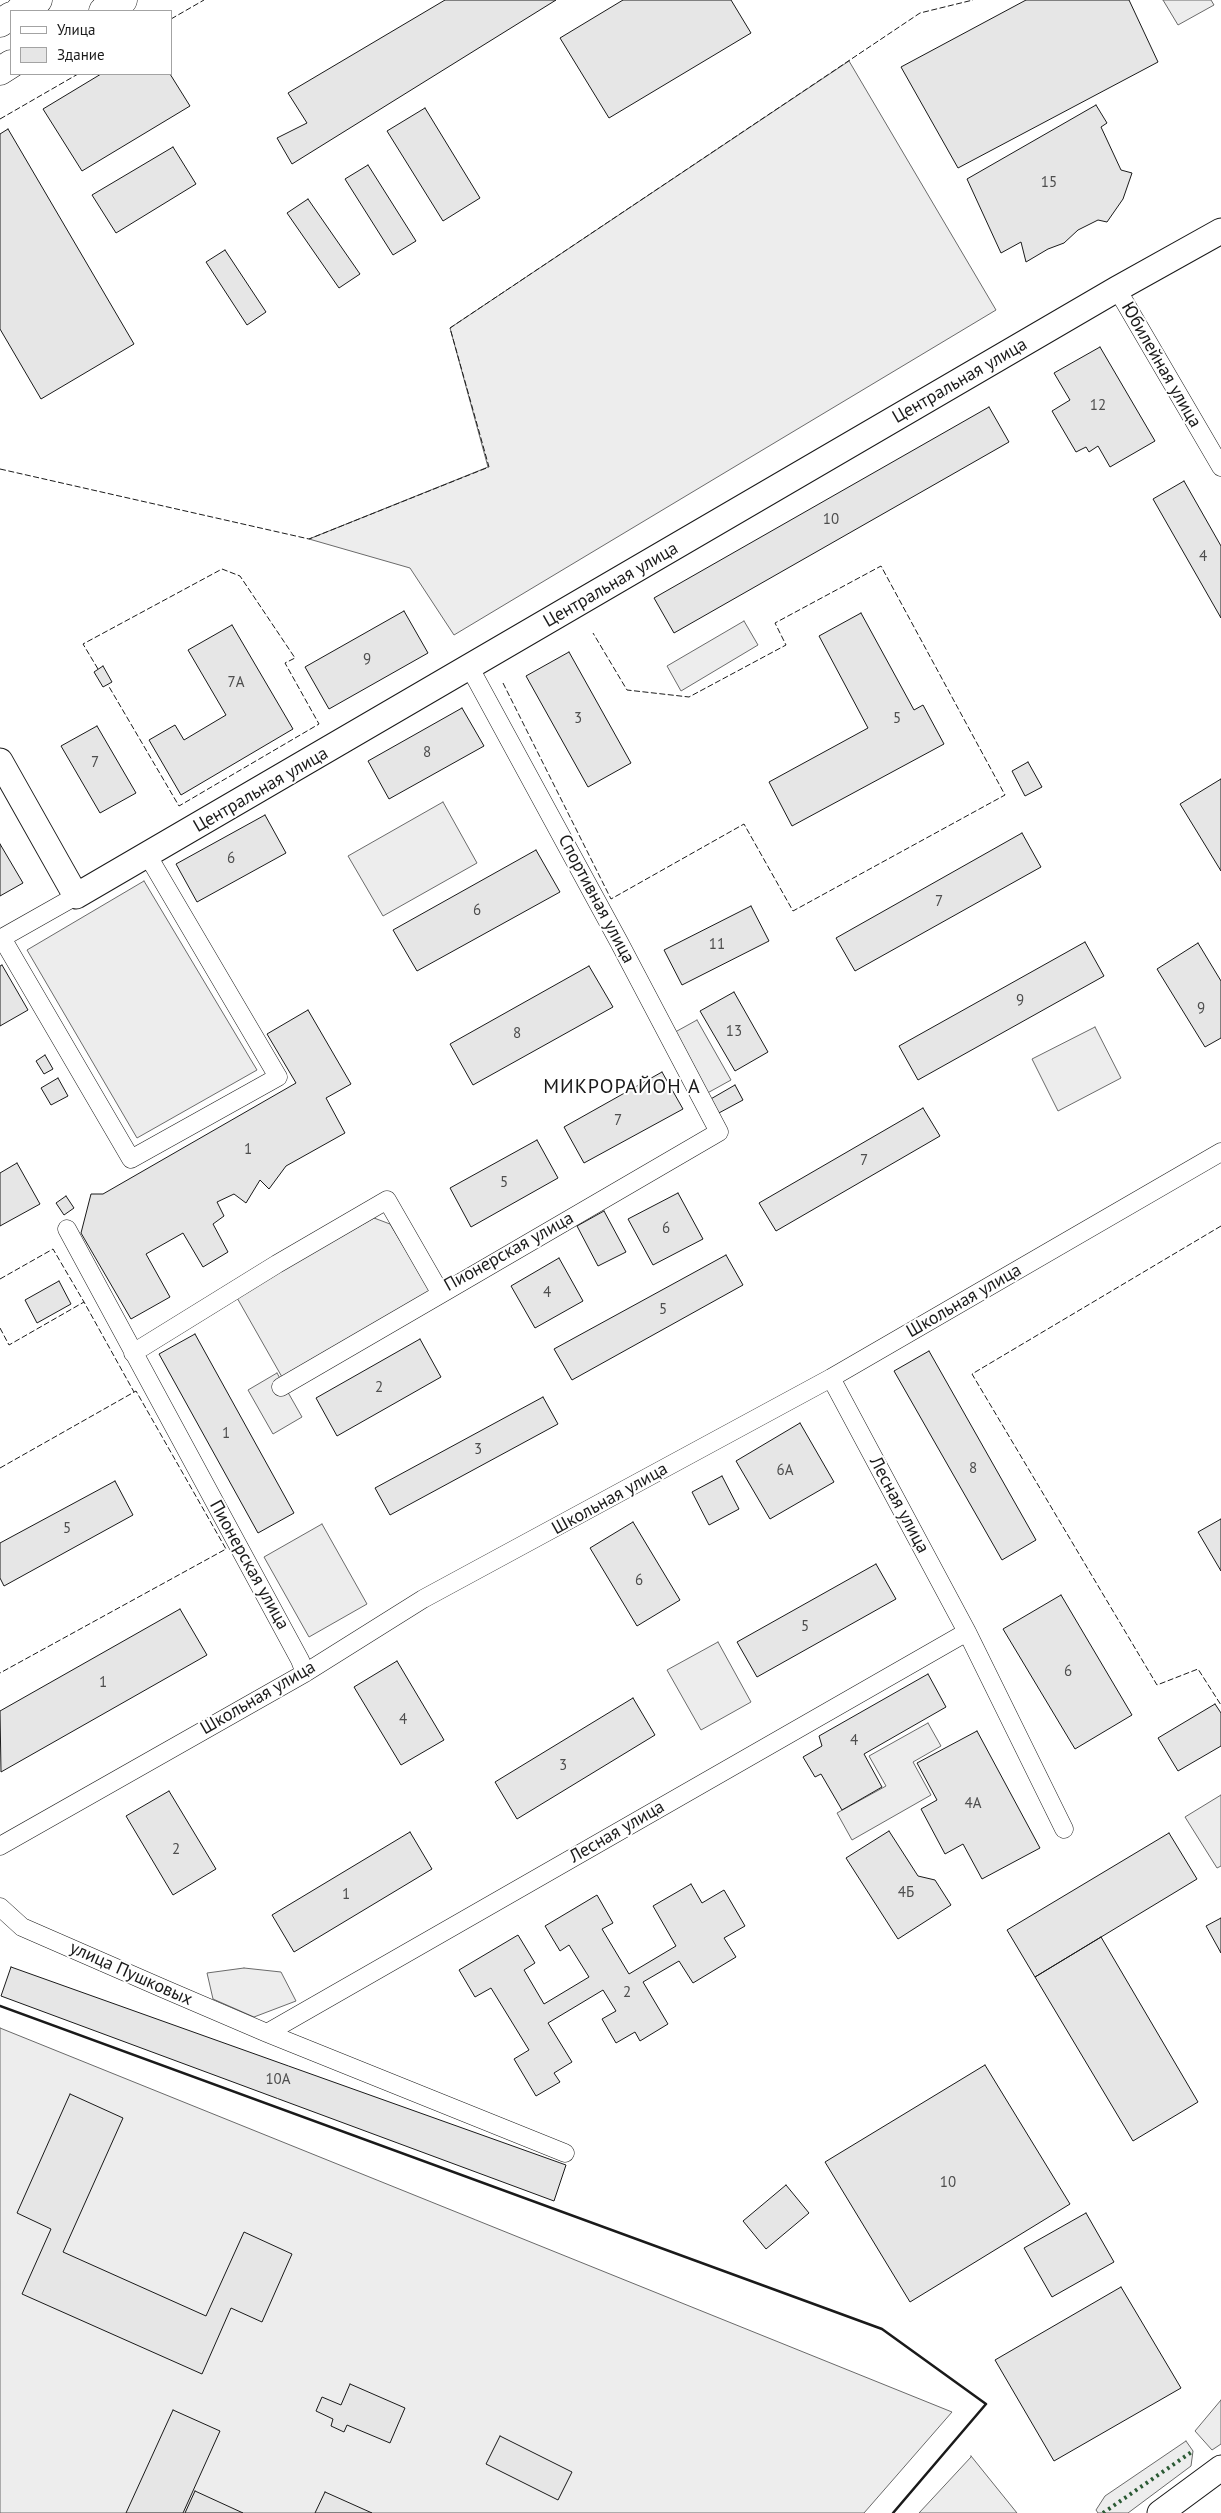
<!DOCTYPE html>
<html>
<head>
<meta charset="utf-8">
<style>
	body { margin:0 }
	#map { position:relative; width:1221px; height:2513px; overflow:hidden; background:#fff; font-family:"PT Sans",sans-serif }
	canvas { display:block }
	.legend { position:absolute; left:10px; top:10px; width:162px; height:65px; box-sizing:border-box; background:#fff; border:1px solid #a3a3a3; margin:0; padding:6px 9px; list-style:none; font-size:15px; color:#1a1a1a }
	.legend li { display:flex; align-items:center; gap:10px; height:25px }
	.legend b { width:25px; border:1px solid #a3a3a3 }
</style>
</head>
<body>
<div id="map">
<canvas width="1221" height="2513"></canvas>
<ul class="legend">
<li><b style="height:6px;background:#fff"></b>Улица</li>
<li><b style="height:14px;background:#e6e6e6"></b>Здание</li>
</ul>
</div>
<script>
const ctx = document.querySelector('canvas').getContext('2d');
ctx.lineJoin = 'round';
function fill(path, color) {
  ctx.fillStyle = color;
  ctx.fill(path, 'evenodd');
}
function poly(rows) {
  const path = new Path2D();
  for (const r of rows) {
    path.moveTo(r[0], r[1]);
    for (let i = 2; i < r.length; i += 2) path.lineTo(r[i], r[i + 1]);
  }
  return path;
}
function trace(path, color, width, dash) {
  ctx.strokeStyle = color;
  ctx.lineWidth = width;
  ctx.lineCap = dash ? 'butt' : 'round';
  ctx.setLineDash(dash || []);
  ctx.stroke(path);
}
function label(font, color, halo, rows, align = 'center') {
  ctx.font = font + ' "PT Sans",sans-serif';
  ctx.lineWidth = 4;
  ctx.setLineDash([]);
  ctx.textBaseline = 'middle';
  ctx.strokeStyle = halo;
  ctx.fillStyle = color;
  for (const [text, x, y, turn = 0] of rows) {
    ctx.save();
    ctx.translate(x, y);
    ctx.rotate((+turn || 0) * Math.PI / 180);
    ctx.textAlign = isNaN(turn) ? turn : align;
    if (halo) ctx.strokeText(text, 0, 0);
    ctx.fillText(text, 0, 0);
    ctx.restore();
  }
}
const built = poly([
	[1163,0,1211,0,1214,5,1178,25,1163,0],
	[849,61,996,310,454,635,410,568,309,539,488,467,450,328,849,61],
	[744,621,758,645,681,691,667,666,744,621],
	[443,802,477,863,383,916,348,856,443,802],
	[144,881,257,1070,137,1138,27,950,144,881],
	[697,1020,731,1080,702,1096,668,1036,697,1020],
	[1095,1027,1121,1078,1058,1111,1032,1059,1095,1027],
	[374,1218,390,1224,431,1292,282,1377,236,1296,374,1218],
	[277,1373,302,1417,273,1434,248,1390,277,1373],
	[322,1524,367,1604,309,1637,264,1557,322,1524],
	[718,1642,751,1702,701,1730,667,1670,718,1642],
	[928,1723,941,1746,913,1762,931,1795,852,1840,837,1813,886,1786,869,1756,928,1723],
	[1221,1795,1221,1866,1217,1868,1185,1817,1221,1795],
	[244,1968,281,1972,296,2001,254,2017,213,1999,207,1973,244,1968],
	[0,2028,952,2412,864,2513,0,2513,0,2028],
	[1221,2400,1221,2444,1212,2450,1195,2431,1221,2400],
	[1186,2441,1193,2451,1191,2466,1128,2513,1098,2513,1096,2510,1105,2496,1186,2441],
	[971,2456,1017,2513,919,2513,971,2457,971,2456]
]);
fill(built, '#ededed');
trace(built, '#6a6a6a', 1);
const building = poly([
	[445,0,556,0,292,164,277,138,307,123,288,93,445,0],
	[623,0,731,0,751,33,609,118,560,38,623,0],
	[1026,0,1129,0,1158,62,958,168,901,67,1026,0],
	[101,74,170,74,190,106,82,171,43,109,101,74],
	[1096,105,1107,123,1101,127,1121,170,1132,173,1123,199,1107,222,1098,220,1078,230,1064,243,1048,249,1026,262,1021,242,1001,253,967,179,1096,105],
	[425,108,480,198,443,221,387,131,425,108],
	[8,129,134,344,41,399,0,329,0,134,8,129],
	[173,147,196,184,116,233,92,195,173,147],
	[368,165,416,241,393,255,345,179,368,165],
	[308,199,360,274,339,288,287,213,308,199],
	[225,250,266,312,247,325,206,262,225,250],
	[1100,347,1155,441,1110,467,1098,446,1089,452,1086,447,1076,452,1052,411,1070,400,1054,373,1100,347],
	[989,407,1009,442,674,633,654,598,989,407],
	[1184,481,1221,546,1221,618,1153,499,1184,481],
	[404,611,428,653,329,709,305,667,404,611],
	[861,613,914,710,923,705,944,744,792,826,769,782,868,728,819,636,861,613],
	[232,625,293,729,181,795,149,740,175,725,184,740,226,715,188,650,232,625],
	[569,652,631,763,588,787,526,676,569,652],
	[103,666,112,682,103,687,94,672,103,666],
	[462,708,484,746,389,799,368,761,462,708],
	[97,726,136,793,100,813,61,746,97,726],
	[1028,762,1042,787,1025,796,1012,771,1028,762],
	[1221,779,1221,871,1180,804,1221,779],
	[265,815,286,853,197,902,176,864,265,815],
	[1022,833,1041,867,855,971,836,938,1022,833],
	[0,844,23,883,0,896,0,844],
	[536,850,560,892,417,971,393,930,536,850],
	[751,906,769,941,682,985,664,950,751,906],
	[1085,942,1104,976,918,1080,899,1046,1085,942],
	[1198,943,1221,981,1221,1038,1205,1047,1157,969,1198,943],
	[2,965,28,1010,0,1026,0,966,2,965],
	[589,966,613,1007,473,1085,450,1044,589,966],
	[734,992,768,1052,735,1071,700,1011,734,992],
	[308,1010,351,1084,326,1098,345,1133,286,1166,269,1189,260,1180,246,1203,234,1194,217,1202,224,1216,213,1224,228,1252,203,1267,183,1233,146,1254,170,1297,131,1319,81,1233,91,1194,103,1194,296,1083,267,1034,308,1010],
	[45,1055,53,1069,44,1074,36,1061,45,1055],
	[662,1072,683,1109,584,1163,564,1127,662,1072],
	[58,1078,68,1096,51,1105,41,1088,58,1078],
	[735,1085,743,1100,717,1114,709,1100,735,1085],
	[923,1108,940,1136,776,1231,759,1203,923,1108],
	[537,1140,558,1178,471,1227,450,1188,537,1140],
	[17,1163,40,1204,0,1226,0,1173,17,1163],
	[678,1193,703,1239,653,1265,628,1219,678,1193],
	[66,1196,74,1208,64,1215,56,1203,66,1196],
	[604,1211,626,1252,598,1266,577,1226,604,1211],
	[726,1255,743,1285,572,1380,554,1349,726,1255],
	[559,1258,583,1301,535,1328,511,1286,559,1258],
	[59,1281,71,1304,37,1323,25,1300,59,1281],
	[195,1334,294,1513,258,1533,159,1354,195,1334],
	[420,1339,441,1377,337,1436,316,1398,420,1339],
	[929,1351,1036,1540,1002,1560,894,1371,929,1351],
	[543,1397,558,1424,390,1515,375,1488,543,1397],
	[800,1423,834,1482,770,1519,736,1461,800,1423],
	[722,1476,739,1509,709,1525,692,1492,722,1476],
	[115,1481,133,1515,4,1586,0,1578,0,1543,115,1481],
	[1221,1519,1221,1571,1198,1532,1221,1519],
	[633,1522,680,1600,637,1626,590,1548,633,1522],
	[876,1564,896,1599,757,1677,737,1642,876,1564],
	[1061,1595,1132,1715,1075,1749,1003,1629,1061,1595],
	[180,1609,207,1655,1,1772,0,1711,180,1609],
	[397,1661,444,1740,401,1765,354,1687,397,1661],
	[928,1674,946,1707,864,1754,882,1787,842,1810,821,1774,815,1777,803,1757,822,1746,819,1736,928,1674],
	[633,1698,655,1735,517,1819,495,1782,633,1698],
	[1215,1704,1221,1713,1221,1746,1178,1771,1158,1738,1215,1704],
	[977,1731,1040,1848,982,1879,963,1844,945,1854,921,1809,937,1800,917,1763,977,1731],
	[169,1791,216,1869,173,1895,126,1816,169,1791],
	[889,1831,918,1876,935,1880,951,1905,898,1939,846,1858,889,1831],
	[410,1832,432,1869,294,1952,272,1915,410,1832],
	[1169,1833,1197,1879,1035,1977,1007,1930,1169,1833],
	[691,1884,702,1903,724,1890,745,1926,724,1938,736,1957,693,1983,679,1961,643,1982,668,2024,640,2041,635,2032,616,2043,602,2019,616,2011,603,1990,548,2023,572,2062,554,2073,560,2082,536,2096,514,2059,529,2050,491,1988,475,1997,459,1970,518,1935,535,1963,524,1970,544,2004,589,1977,569,1945,560,1951,545,1926,597,1895,613,1923,602,1929,629,1974,676,1946,653,1906,691,1884],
	[1221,1918,1221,1953,1206,1926,1221,1918],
	[1101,1937,1198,2102,1133,2141,1035,1977,1101,1937],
	[11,1967,566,2165,554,2201,1,1996,11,1967],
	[985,2065,1070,2204,910,2302,825,2162,985,2065],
	[70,2094,123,2118,63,2252,206,2316,244,2232,292,2254,262,2322,231,2308,202,2374,22,2294,51,2229,17,2213,70,2094],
	[786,2185,809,2213,766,2249,743,2221,786,2185],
	[1086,2213,1114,2262,1052,2297,1024,2248,1086,2213],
	[1121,2287,1181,2388,1054,2461,995,2360,1121,2287],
	[350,2384,405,2408,390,2443,347,2425,344,2432,331,2426,333,2419,316,2411,322,2397,341,2405,350,2384],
	[173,2410,220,2431,183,2513,126,2513,173,2410],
	[500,2436,572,2472,558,2500,486,2464,500,2436],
	[195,2491,243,2513,185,2513,195,2491],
	[325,2492,372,2513,315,2513,325,2492]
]);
fill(building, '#e6e6e6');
trace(building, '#1a1a1a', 1);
const street = poly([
	[1117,289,1221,467],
	[2,938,131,1159,278,1077,148,856],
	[0,939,76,896],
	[67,1229,300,1660,305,1673],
	[133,1353,277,1264,387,1200,441,1294,719,1132,619,942,470,668],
	[831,1378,967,1632,1064,1829],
	[281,1387,441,1294],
	[0,1846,305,1673,423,1599,831,1378,1221,1152],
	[0,1907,22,1927,162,1988,267,2033,565,2153],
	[267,2033,967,1632]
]);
const secondary = poly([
	[0,761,76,896,1117,289,1221,231],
	[1160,2513,1221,2468]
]);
const highway = poly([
	[19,11,38,0],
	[103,11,123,0],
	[0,23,11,16],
	[0,71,11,64]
]);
trace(street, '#1a1a1a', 19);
trace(secondary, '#1a1a1a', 27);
trace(highway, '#1a1a1a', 29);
trace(street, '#fff', 18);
trace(secondary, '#fff', 25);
trace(highway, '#fff', 28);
trace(poly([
	[1103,2513,1193,2451]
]), '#2b5a34', 4, [2.5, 4]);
trace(poly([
	[171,19,204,0],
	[0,119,78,74],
	[0,469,309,539,489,467,450,328,920,13,973,0],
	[98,669,83,644,222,569,240,576,295,658,285,663,319,724,179,806,108,685],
	[503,683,611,899,744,824,793,911,1005,795,881,566,775,623,786,645,689,697,627,690,593,633],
	[1221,1226,972,1374,1157,1685,1198,1669,1221,1705],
	[0,1279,53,1249,84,1302],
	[0,1328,9,1345,84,1302,134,1392],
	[0,1468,136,1391,226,1549,0,1673]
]), '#1a1a1a', 1, [6, 2.5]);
trace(poly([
	[0,2006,882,2329,986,2404,893,2513]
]), '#1a1a1a', 2.5);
label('15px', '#4d4d4d', null, [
	["15",1049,183],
	["12",1098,406],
	["10",831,520],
	["4",1203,557],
	["9",367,660],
	["7А",236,683],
	["3",578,719],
	["5",897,719],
	["8",427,753],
	["7",95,763],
	["6",231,859],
	["7",939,902],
	["6",477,911],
	["11",717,945],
	["9",1020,1001],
	["9",1201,1009],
	["13",734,1032],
	["8",517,1034],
	["7",618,1121],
	["1",248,1150],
	["7",864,1161],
	["5",504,1183],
	["6",666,1229],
	["4",547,1293],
	["5",663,1310],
	["2",379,1388],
	["1",226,1434],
	["3",478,1450],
	["8",973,1469],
	["6А",785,1471],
	["5",67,1529],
	["6",639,1581],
	["5",805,1627],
	["6",1068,1672],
	["1",103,1683],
	["4",403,1720],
	["4",854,1741],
	["3",563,1766],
	["4А",973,1804],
	["2",176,1850],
	["4Б",906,1893],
	["1",346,1895],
	["2",627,1993],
	["10А",278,2080],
	["10",948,2183]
]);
label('18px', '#1a1a1a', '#fff', [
	["Юбилейная улица",1161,365,60],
	["Центральная улица",960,381,-30],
	["Центральная улица",611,585,-30],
	["Центральная улица",261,790,-30],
	["Спортивная улица",596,899,62],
	["Пионерская улица",509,1252,-29],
	["Школьная улица",964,1301,-30],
	["Школьная улица",610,1499,-29],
	["Лесная улица",899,1505,62],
	["Пионерская улица",249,1565,61],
	["Школьная улица",258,1698,-30],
	["Лесная улица",617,1832,-30],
	["улица Пушковых",131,1974,24]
]);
ctx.letterSpacing = '1px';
label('20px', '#1a1a1a', '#fff', [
	["МИКРОРАЙОН А",622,1087]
]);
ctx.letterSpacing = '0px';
</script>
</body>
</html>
